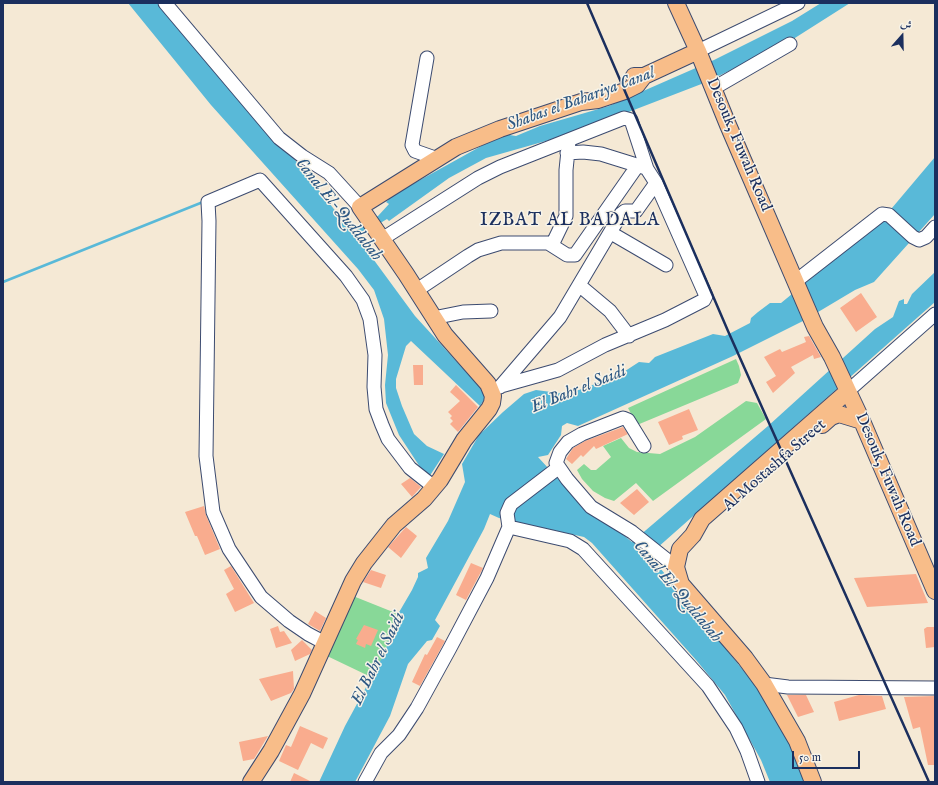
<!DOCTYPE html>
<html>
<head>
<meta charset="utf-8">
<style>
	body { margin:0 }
	#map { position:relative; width:938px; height:785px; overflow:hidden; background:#f5e9d5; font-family:"IM FELL English",Amiri,serif }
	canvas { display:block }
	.frame { position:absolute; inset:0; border:4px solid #1b2f5e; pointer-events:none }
	.north { position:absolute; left:882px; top:16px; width:40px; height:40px; -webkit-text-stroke:3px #f7f3e8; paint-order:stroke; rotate:20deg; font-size:11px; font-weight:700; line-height:16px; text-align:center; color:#1b2f5e }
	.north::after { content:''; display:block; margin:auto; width:14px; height:18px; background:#1b2f5e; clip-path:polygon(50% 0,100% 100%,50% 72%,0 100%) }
	.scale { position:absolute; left:792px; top:751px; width:68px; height:18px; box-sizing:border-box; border:2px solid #1b2f5e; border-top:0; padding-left:5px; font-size:12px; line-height:14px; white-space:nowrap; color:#1b2f5e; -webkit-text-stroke:3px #f7f3e8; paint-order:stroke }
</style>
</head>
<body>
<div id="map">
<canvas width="938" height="785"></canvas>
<div class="frame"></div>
<div class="north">ش</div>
<div class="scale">50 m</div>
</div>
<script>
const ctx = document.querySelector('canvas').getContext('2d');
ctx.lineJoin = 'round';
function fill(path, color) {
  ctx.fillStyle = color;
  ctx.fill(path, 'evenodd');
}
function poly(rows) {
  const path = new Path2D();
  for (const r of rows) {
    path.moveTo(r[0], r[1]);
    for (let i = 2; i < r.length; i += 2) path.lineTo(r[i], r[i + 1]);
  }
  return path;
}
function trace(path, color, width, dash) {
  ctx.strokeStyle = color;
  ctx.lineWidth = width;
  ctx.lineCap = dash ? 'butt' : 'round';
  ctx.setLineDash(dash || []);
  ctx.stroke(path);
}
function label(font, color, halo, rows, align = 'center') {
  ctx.font = font + ' "IM FELL English",serif';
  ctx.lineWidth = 3;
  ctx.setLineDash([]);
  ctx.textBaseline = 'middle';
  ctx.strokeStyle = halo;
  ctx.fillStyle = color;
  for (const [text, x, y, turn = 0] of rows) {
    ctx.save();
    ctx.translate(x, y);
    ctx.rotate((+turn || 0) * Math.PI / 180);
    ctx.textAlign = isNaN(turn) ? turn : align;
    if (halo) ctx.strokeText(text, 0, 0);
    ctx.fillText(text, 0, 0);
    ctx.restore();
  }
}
fill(poly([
	[736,359,739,366,741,375,738,383,637,425,628,408],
	[746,401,757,403,766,419,653,501,636,483,614,501,605,498,593,491,582,479,577,470,584,464,591,470,596,470,611,457,603,446,621,438,629,448,637,452,660,454,695,437],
	[353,596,398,614,384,654,373,678,325,655]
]), '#88d898');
fill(poly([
	[128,3,163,3,277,137,352,232,378,216,389,204,386,202,393,195,503,134,516,136,540,126,609,106,714,60,792,21,821,3,850,3,787,43,704,83,574,133,486,158,449,178,389,221,387,219,357,237,415,316,487,395,480,406,411,341,406,346,396,379,396,388,402,406,414,434,427,446,444,454,429,477,420,467,399,435,386,403,385,385,388,355,384,319,374,290,358,269,211,105],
	[935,157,935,214,874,282,855,290,803,321,733,356,578,426,567,423,562,426,561,435,548,455,538,457,571,493,632,542,768,426,875,329,893,317,899,301,904,299,904,304,907,304,912,294,935,272,935,302,648,556,656,563,756,686,781,726,798,761,804,782,770,782,761,760,725,695,696,660,592,543,584,537,499,518,490,514,484,529,435,620,440,626,432,640,427,641,408,664,390,716,355,782,319,782,345,726,384,654,398,614,412,590,418,577,418,573,428,568,426,558,448,521,465,482,462,464,479,435,503,412,524,394,536,390,559,393,579,390,619,375,639,362,649,363,655,357,713,334,725,336,750,323,751,318,758,312,770,303,781,303,881,221]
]), '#59b9d8');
trace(poly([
	[3,282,203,202]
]), '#59b9d8', 2.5);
fill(poly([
	[861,293,877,317,856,332,840,308],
	[809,336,821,357,814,359,813,355,791,367,795,373,773,393,766,382,776,376,764,357,780,349,782,352,806,342,804,337],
	[413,365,423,365,423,385,414,385],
	[456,385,478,407,458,432,450,424,453,421,450,418,452,416,448,412,460,401,450,392],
	[689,409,698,430,682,436,683,439,669,445,658,422],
	[623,427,628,434,596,449,594,446,583,457,581,455,572,464,566,459,573,448,585,441],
	[410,478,421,487,412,497,401,484],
	[637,489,649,502,634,515,620,503],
	[204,506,206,515,220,549,205,555,197,536,195,536,185,512],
	[406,527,417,536,401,558,388,547],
	[471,563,483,568,466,600,456,595],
	[231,566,254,603,235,612,226,594,234,589,224,570],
	[371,570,386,575,381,588,363,582],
	[916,574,928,603,867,607,854,578],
	[315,611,326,618,320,631,308,624],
	[364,625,378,630,371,646,366,644,365,648,356,644,358,640,356,639],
	[278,626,280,632,284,631,292,643,276,648,270,629],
	[927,627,935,627,935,647,926,648,924,629],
	[437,637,445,641,420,686,412,682,425,654,427,655],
	[302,640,312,650,310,654,295,661,291,650],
	[293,671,294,689,291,693,271,701,259,679],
	[787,695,806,695,814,712,798,717],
	[859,695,882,696,886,709,839,721,834,702],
	[935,696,935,765,928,765,920,727,913,729,904,697],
	[300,726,328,738,323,749,311,743,298,770,279,761,286,745,291,747],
	[268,736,254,759,243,761,239,742],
	[294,773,312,782,290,782]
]), '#f9ac8e');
const minor = poly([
	[165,3,279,138,302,156,329,173,360,207],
	[698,51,798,3],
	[427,58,412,145,415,151,435,158],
	[714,88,790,44],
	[567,153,583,152,601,154,646,168],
	[611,233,666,265],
	[382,239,478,178,500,167,624,118,631,120,647,169,656,183,706,296,704,300,665,320,605,345,558,370,501,386],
	[552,245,566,216,566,170,569,141],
	[796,281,882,214,889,215,913,237,919,240,926,237,935,227],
	[579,285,610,311,629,336],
	[417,290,468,256,478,250,501,243,548,243,567,255,575,255,638,165],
	[433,318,463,312,491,311],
	[500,387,560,317,621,214,625,211,636,211,656,183],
	[848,391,935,314],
	[644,446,628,420,623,418,582,434,568,442,560,452,556,463,567,479,591,507,632,532,676,567],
	[509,527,570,541,583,549,708,686,736,728,747,751,758,782],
	[325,643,308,634,289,621,261,597,229,549,213,512,206,456,209,221,208,202,260,180,346,276,363,300,370,319,375,355,374,387,376,409,382,425,388,439,410,468,434,487],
	[764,684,788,687,935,688],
	[365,782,381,753,399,735,417,708,450,648,487,578,509,527,507,513,511,504,558,468]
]);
const major = poly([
	[676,3,698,51,728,125,815,327,832,357,862,421,935,591],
	[634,76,644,76,698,51],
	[822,425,831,417,839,414,862,421],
	[251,782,271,751,302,694,353,581,364,563,394,525,424,499,440,480,464,440,489,409,492,403,493,396,488,384,445,335,406,274,360,207,456,147,500,129,581,102,598,100,625,91,637,85,644,76],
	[813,782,797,741,764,684,745,658,681,584,676,567,680,549,693,535,702,519,848,391]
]);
trace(minor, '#3c4b70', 15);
trace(major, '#3c4b70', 18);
trace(minor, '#fff', 13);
trace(major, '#f8bd89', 16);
trace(poly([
	[587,3,728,331,929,782]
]), '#1b2f5e', 2.5);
label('16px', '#1b2f5e', '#f7f3e8', [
	["Desouk, Fuwah Road",738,145,67],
	["Al Mostashfa Street",775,466,-41],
	["Desouk, Fuwah Road",887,480,67]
]);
label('italic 17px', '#2e5883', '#f7f3e8', [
	["Shabas el Bahariya Canal",581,100,-20],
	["Canal El-Quddabah",338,210,51],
	["El Bahr el Saidi",579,390,-22],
	["Canal El-Quddabah",677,592,50],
	["El Bahr el Saidi",379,659,-64]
]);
ctx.letterSpacing = '1px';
label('18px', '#1b2f5e', '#f7f3e8', [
	["IZBAT AL BADALA",570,221]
]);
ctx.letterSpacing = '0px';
</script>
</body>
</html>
